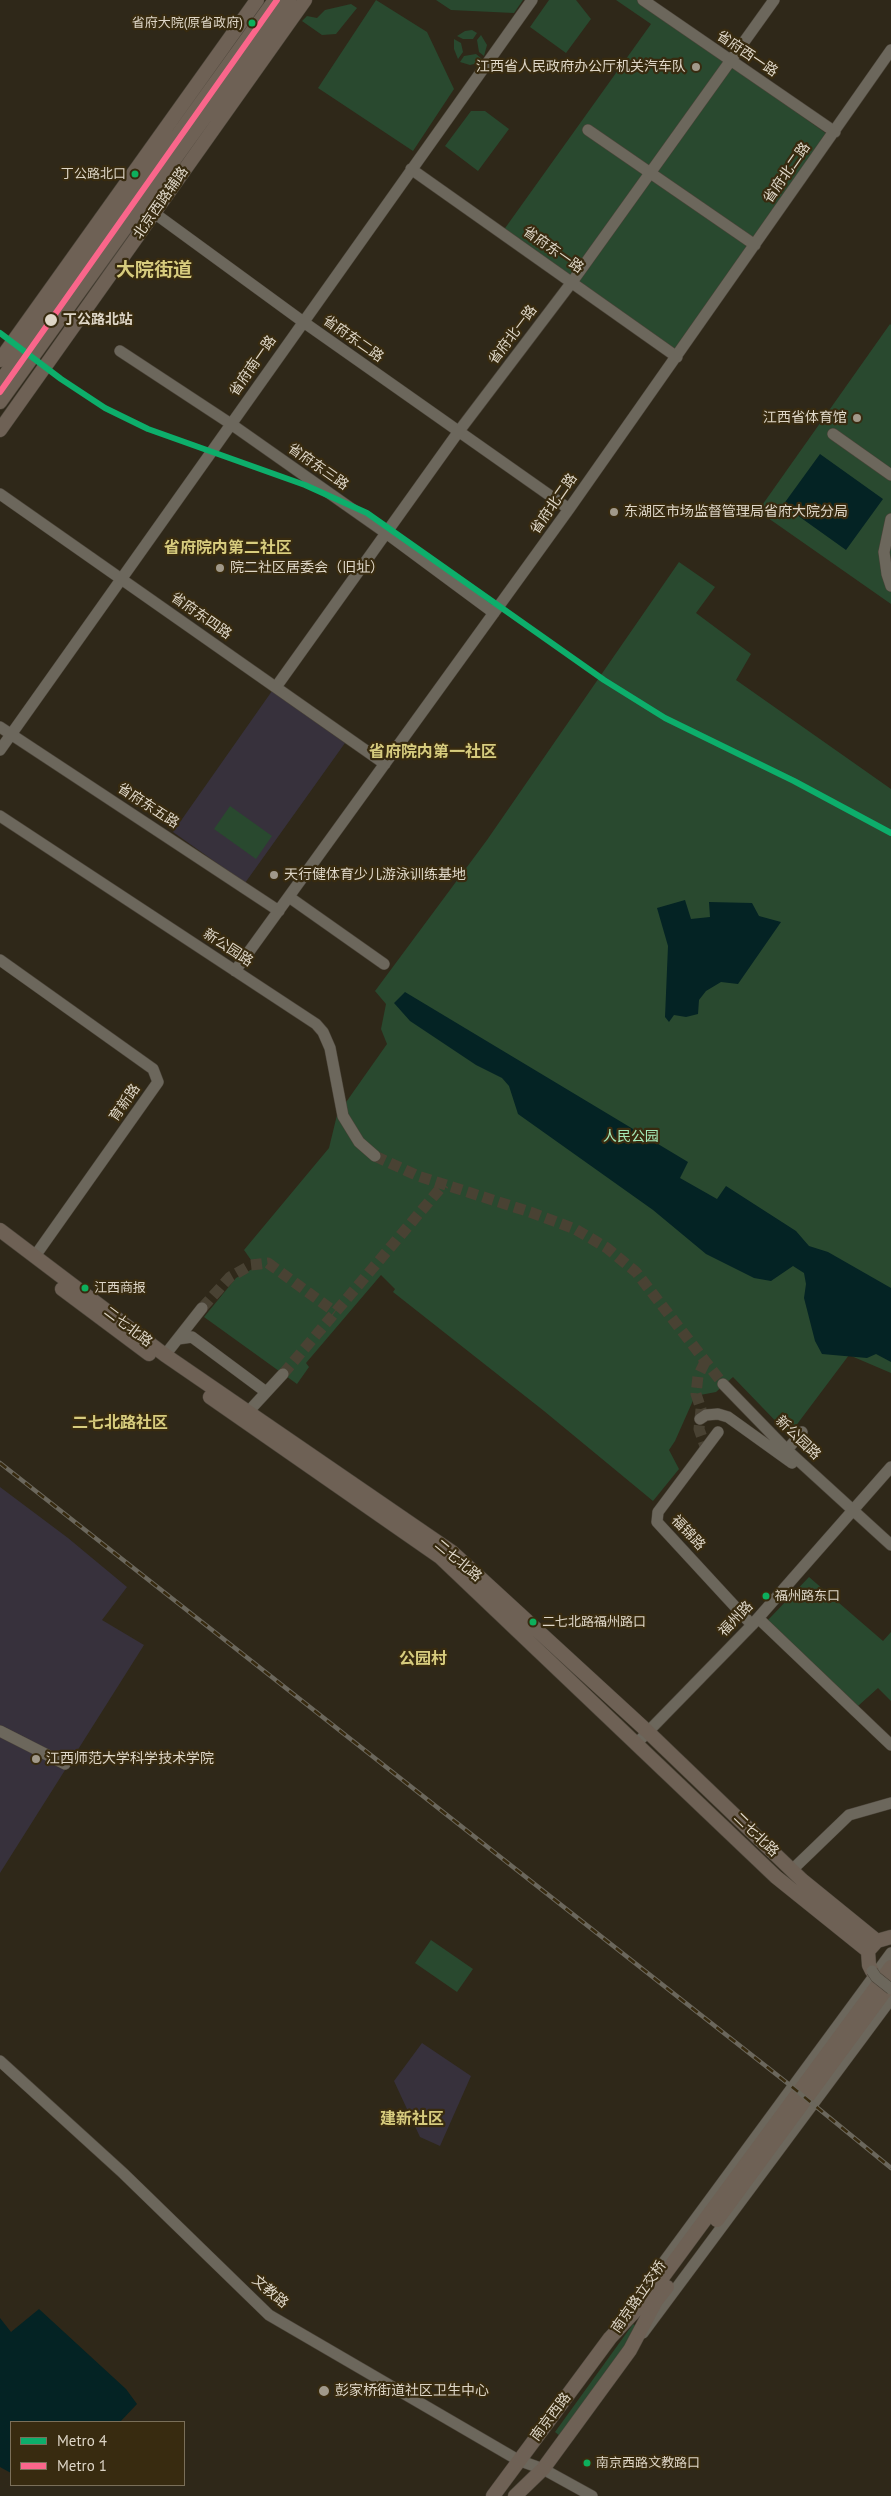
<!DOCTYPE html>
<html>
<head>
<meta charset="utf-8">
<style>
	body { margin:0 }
	#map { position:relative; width:891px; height:2496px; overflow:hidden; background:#2f2819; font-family:"PT Sans",sans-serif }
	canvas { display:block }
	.legend { position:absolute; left:10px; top:2421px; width:175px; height:65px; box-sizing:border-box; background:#382b10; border:1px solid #7a6f59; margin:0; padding:6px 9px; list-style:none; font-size:15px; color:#ded6c7 }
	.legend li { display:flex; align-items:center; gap:10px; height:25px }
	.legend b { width:25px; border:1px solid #7a6f59 }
</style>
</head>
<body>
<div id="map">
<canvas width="891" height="2496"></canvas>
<ul class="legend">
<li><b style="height:6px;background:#0dae6b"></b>Metro 4</li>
<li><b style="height:6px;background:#fa668b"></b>Metro 1</li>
</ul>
</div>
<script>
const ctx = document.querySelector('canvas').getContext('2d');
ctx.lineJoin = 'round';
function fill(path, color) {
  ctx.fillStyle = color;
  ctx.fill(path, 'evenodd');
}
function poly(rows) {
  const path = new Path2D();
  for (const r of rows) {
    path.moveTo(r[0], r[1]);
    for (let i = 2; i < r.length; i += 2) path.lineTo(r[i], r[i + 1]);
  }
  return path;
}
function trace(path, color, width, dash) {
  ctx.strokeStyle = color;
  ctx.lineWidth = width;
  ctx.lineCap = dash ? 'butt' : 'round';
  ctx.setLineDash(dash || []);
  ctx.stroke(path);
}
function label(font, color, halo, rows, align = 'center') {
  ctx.font = font + ' "PT Sans","Noto Sans SC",sans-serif';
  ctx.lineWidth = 4.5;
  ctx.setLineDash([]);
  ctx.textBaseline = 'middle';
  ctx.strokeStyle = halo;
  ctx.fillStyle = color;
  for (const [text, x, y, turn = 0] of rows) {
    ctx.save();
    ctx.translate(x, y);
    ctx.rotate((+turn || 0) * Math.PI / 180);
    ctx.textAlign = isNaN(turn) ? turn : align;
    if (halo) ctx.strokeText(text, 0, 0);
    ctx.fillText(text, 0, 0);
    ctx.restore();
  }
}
fill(poly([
	[272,691,345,743,245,883,173,832],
	[0,1487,68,1538,127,1587,102,1620,144,1645,0,1873],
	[422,2043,471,2076,440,2146,420,2137,394,2081]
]), '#37313c');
fill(poly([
	[376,0,427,32,454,89,413,151,318,88],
	[436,0,523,0,514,13,451,10],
	[549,0,576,0,591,19,566,53,530,27],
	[616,0,638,0,827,134,675,352,503,231,651,24],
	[351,4,357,8,336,34,322,35,302,21,307,16,317,18,325,10],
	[472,30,477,33,473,39,463,39,457,36,465,31],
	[481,35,487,45,484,56,479,52,477,40],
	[454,39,461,43,463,52,458,59,454,49],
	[476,54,482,59,478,63,470,65,460,62,464,56],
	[471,111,485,111,509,129,478,171,445,146],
	[890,324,891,325,891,604,758,511],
	[679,562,715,587,696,613,751,654,736,680,891,789,891,1373,849,1355,789,1435,733,1377,716,1392,695,1396,675,1441,669,1450,679,1469,653,1501,544,1411,393,1292,395,1289,381,1275,306,1363,309,1367,297,1384,204,1317,236,1278,256,1267,244,1250,329,1148,337,1115,387,1044,381,1029,386,1004,375,991,487,840],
	[230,806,272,836,256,859,214,829],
	[809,1577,883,1641,891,1632,891,1701,878,1688,858,1706,768,1620],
	[431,1940,473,1969,457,1992,415,1963],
	[633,2324,638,2327,560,2436,555,2432]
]), '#29492f');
fill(poly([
	[820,454,883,499,846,550,783,505],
	[685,900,691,919,710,917,709,902,752,903,759,916,781,922,738,984,721,982,706,991,699,1000,698,1014,686,1017,674,1015,669,1022,665,1017,668,946,657,908],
	[405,992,688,1162,680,1178,717,1199,726,1186,796,1231,809,1246,828,1252,891,1288,891,1362,876,1354,867,1358,822,1354,815,1341,804,1298,806,1284,804,1273,793,1266,771,1281,754,1278,706,1254,653,1210,518,1114,509,1086,502,1078,476,1065,410,1021,394,1003],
	[39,2309,126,2389,137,2404,120,2422,11,2422,11,2473,0,2467,0,2318,11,2332]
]), '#042324');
trace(poly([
	[375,1156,418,1176,530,1212,575,1229,607,1248,636,1272,723,1384],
	[202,1308,230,1277,251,1265,268,1263,335,1312],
	[705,1362,698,1376,696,1394,701,1409,699,1429,706,1449],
	[283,1374,444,1184]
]), '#494233', 11, [11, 5.5]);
const minor = poly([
	[643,0,835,132],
	[588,130,755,245],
	[411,169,677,357],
	[135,199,302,321,569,509],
	[120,351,231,424,386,533,494,613],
	[833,434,891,475],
	[0,494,385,764],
	[891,519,884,552,887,574,891,586],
	[276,687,459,431,572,282,774,0],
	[0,727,279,911],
	[0,750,532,0],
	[0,816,316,1024,323,1032,330,1048,343,1116,359,1142,375,1156],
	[289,897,384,964],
	[0,960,153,1069,158,1082,35,1256],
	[235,971,569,509,891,50],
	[178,1339,192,1337,266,1392],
	[165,1355,202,1308],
	[723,1384,787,1450,891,1545],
	[248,1412,283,1374],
	[700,1419,706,1415,718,1414,728,1417,792,1463],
	[718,1432,658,1512,657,1522,752,1625],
	[787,1450,802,1432],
	[758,1618,891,1745],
	[0,1731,65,1764],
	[637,1743,752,1625,891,1467],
	[792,1870,849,1815,891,1803],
	[0,2061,123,2173,269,2315,518,2460,543,2469,592,2496],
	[627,2312,891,1953],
	[643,2333,891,1999]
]);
const major = poly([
	[0,360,257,0],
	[0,382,275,0],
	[0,402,289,0],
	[0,430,305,0],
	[0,1230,165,1355,452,1552,647,1731,802,1880,877,1941],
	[62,1289,149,1354],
	[210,1397,440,1557,776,1877,868,1951],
	[872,1971,869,1965,868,1951,877,1941,891,1937],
	[717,2220,891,1983],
	[493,2496,610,2338,648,2297,891,1967],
	[515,2496,543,2469,630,2350,656,2301,667,2287]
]);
trace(minor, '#4b4439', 12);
trace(major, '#4b4439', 15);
trace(minor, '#6c675c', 11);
trace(major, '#6e6155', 14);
const rail = poly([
	[0,1463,786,2082,891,2168]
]);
trace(rail, '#6b675c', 4.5);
trace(rail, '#382b10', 2.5, [8]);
const minorBridge = poly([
	[872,1971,876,1977,891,1989]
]);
trace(minorBridge, '#4b4439', 12, []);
trace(minorBridge, '#6c675c', 11);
trace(poly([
	[0,333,61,379,105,408,148,429,305,485,367,513,604,680,665,718,794,781,891,833]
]), '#0dae6b', 6);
trace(poly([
	[0,392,277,0]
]), '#fa668b', 6);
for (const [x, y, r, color] of [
	[252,23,4.5,"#0daf5c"],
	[696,67,5,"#a1998a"],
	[135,174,4.5,"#0daf5c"],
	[51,320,7,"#ded6c7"],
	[857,418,5,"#a1998a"],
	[614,512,5,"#a1998a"],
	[220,568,5,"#a1998a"],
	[274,875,5,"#a1998a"],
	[85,1288,4.5,"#0daf5c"],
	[766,1596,4.5,"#0daf5c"],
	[533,1622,4.5,"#0daf5c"],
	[36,1759,5,"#a1998a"],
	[324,2391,6,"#a1998a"],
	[587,2463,4.5,"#0daf5c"]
]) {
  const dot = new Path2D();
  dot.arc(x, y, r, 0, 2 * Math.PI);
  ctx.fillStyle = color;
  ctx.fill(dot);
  trace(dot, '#382b10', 2);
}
label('13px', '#ded6c7', '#382b10', [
	["省府大院(原省政府)",243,23,"right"],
	["丁公路北口",126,174,"right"],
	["江西商报",94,1288],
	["福州路东口",775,1596],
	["二七北路福州路口",542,1622],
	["南京西路文教路口",596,2463]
], 'left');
label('14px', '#ded6c7', '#382b10', [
	["省府西一路",747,54,34],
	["省府北二路",787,173,-55],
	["北京西路辅路",161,203,-55],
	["省府东一路",553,250,35],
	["省府北一路",513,335,-53],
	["省府东二路",353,339,35],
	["省府南一路",253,366,-55],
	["省府东三路",318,467,35],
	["省府北二路",554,504,-55],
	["省府东四路",201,616,35],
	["省府东五路",148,806,33],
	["新公园路",228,948,33],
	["育新路",125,1103,-55],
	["二七北路",128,1327,37],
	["新公园路",798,1438,44],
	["福锦路",688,1533,47],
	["二七北路",458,1561,40],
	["福州路",736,1619,-46],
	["二七北路",756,1835,44],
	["文教路",270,2292,40],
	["南京路立交桥",639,2297,-55],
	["南京西路",551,2417,-53]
]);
label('14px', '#ded6c7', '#382b10', [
	["江西省人民政府办公厅机关汽车队",686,67,"right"],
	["江西省体育馆",847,418,"right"],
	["东湖区市场监督管理局省府大院分局",624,512],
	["院二社区居委会（旧址）",230,568],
	["天行健体育少儿游泳训练基地",284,875],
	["江西师范大学科学技术学院",46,1759],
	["彭家桥街道社区卫生中心",335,2391]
], 'left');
label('bold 14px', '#ded6c7', '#382b10', [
	["丁公路北站",63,320]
], 'left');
label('14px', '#a6eab9', '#382b10', [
	["人民公园",631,1137]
]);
label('bold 16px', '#d7cc7e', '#382b10', [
	["省府院内第二社区",228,548],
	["省府院内第一社区",433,752],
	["二七北路社区",120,1423],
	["公园村",423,1659],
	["建新社区",412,2119]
]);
label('bold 19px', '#d7cc7e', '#382b10', [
	["大院街道",154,271]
]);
</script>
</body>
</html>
